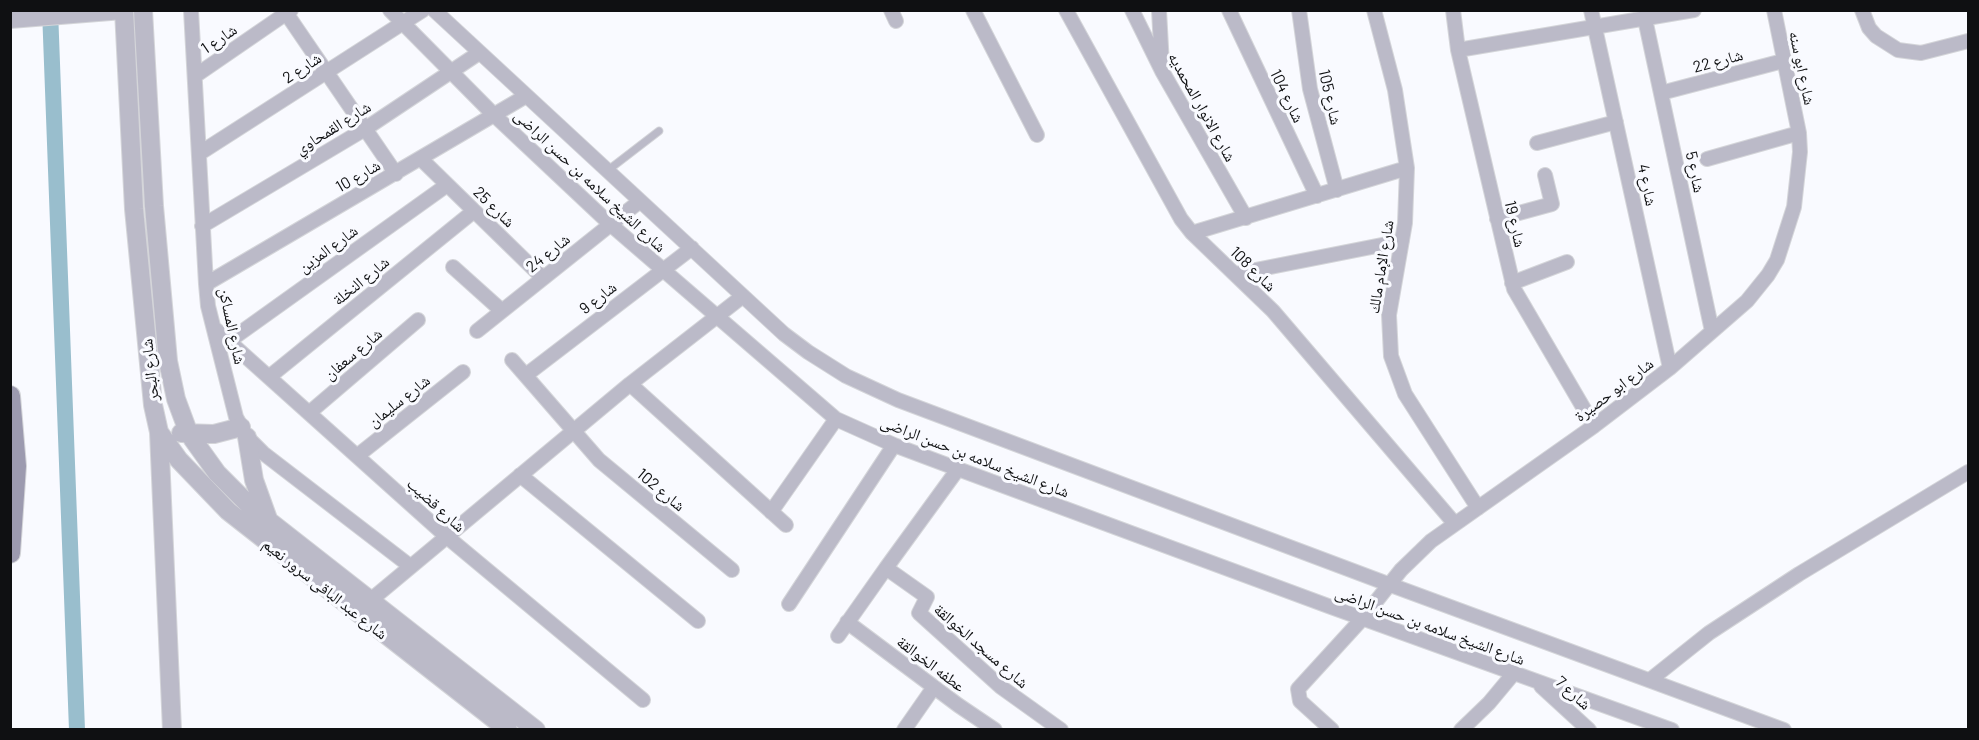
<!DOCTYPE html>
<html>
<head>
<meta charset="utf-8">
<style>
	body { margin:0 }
	#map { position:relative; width:1979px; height:740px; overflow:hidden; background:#f9faff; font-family:Barlow,sans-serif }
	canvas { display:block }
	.frame { position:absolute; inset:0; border:12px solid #0f1012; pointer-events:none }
</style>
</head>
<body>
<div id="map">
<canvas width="1979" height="740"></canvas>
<div class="frame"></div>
</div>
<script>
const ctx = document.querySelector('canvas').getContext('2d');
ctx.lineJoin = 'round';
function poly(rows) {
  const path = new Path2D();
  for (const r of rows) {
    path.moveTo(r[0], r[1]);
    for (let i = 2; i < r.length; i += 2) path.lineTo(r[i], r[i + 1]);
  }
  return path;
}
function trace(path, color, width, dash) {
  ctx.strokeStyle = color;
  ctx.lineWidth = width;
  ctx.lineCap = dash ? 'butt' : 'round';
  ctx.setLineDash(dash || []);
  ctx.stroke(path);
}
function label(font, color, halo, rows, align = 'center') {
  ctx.font = font + ' Barlow,"Noto Naskh Arabic",sans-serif';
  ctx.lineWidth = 6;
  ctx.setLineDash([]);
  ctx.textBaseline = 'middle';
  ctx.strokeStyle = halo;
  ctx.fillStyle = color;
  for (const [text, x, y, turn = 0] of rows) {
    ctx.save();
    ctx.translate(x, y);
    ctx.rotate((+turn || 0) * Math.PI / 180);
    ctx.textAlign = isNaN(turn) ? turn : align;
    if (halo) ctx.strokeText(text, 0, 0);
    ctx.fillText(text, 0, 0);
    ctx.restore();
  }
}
trace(poly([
	[50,10,77,730]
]), '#99becd', 16);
const service = poly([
	[607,171,659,131]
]);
const minor = poly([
	[191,10,206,284,208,306,236,417,247,437,263,453,410,566],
	[284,10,396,174],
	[390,10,493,114,610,224,836,419,894,445,958,469,1331,607,1672,730],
	[434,10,784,334,808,352,846,376,898,400,1388,584,1784,730],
	[891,10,896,21],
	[973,10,1037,135],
	[1066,10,1181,219,1192,233,1273,311,1455,524],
	[1132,10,1162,71,1246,218],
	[1159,10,1162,66],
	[1229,10,1317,196],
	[1299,10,1310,89,1337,190],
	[1374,10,1395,90,1407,168,1405,223,1389,315,1391,356,1405,394,1478,508],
	[1453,10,1458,50,1514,289,1594,426],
	[1591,10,1670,368],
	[1862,10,1869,28,1876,36,1898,50,1921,53,1968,41],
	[1645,19,1712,331],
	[1458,50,1694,10],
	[195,76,291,10],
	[1661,93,1783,61],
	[1537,143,1616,122],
	[200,153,423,10],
	[421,159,543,278],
	[1707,159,1799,133],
	[1497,219,1552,204,1545,175],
	[202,226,365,129,479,53],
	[1192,233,1407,168],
	[453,267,502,311],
	[1235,274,1402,241],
	[1512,283,1567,262],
	[206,284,526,96],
	[214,328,446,536,643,700],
	[477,331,640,201],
	[229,341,447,185],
	[512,360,599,460,732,570],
	[526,375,692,248],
	[269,377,474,211],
	[630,384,786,525],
	[309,413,418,320],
	[357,456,463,372],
	[958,469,886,568,927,597,919,613,1001,687,1061,730],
	[520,475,698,621],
	[771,512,836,419],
	[372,599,630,384,743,296],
	[789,604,894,445],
	[847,622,958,705,995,730],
	[838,636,886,568],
	[1650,680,1709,633,1799,574,1968,472],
	[1541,686,1589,730],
	[904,730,934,687],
	[1332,730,1300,701,1298,689,1362,619,1401,570,1431,541,1594,426,1670,368,1747,301,1768,275,1777,260,1794,207,1800,152,1799,133,1774,10],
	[1461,730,1489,703,1514,673]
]);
const tertiary = poly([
	[124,10,134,209,153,405,159,432,172,730],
	[143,10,154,206,168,361,176,399,189,434,217,473,250,506,536,730],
	[10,19,123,10],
	[159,432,179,460,228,511,508,730],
	[181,433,214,434,241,427],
	[247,437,254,480,268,519]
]);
const secondary = poly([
	[10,396,16,466,10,553]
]);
trace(service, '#d4d5d9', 9);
trace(minor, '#d4d5d9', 16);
trace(tertiary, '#d4d5d9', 20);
trace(secondary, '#d4d5d9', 22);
trace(service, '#bbbac8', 7);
trace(minor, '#bbbac8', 14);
trace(tertiary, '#bbbac8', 18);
trace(secondary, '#9c9aaf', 20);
label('16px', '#0f1012', '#f9faff', [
	["شارع 1",219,39,-34],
	["شارع 22",1718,61,-15],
	["شارع 2",302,68,-33],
	["شارع ابو سنه",1802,68,78],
	["شارع 104",1287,96,64],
	["شارع 105",1330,97,77],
	["شارع الانوار المحمديه",1202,107,61],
	["شارع القمحاوي",333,128,-32],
	["شارع 5",1695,172,78],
	["شارع 10",358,176,-30],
	["شارع الشيخ سلامه بن حسن الراضى",590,181,43],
	["شارع 4",1647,185,78],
	["شارع 25",494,207,44],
	["شارع 19",1515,224,77],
	["شارع المزين",328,249,-36],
	["شارع 24",548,253,-39],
	["شارع الإمام مالك",1381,267,-81],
	["شارع 108",1253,269,44],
	["شارع النخلة",361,281,-39],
	["شارع 9",598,298,-38],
	["شارع المساكن",232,326,78],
	["شارع سعفان",353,354,-40],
	["شارع البحر",150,370,-96],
	["شارع ابو حصيرة",1614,390,-37],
	["شارع سليمان",399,401,-38],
	["شارع الشيخ سلامه بن حسن الراضى",975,457,21],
	["شارع 102",661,490,40],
	["شارع قضيب",436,505,42],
	["شارع عبد الباقى سرور نعيم",325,589,38],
	["شارع الشيخ سلامه بن حسن الراضى",1430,626,20],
	["شارع مسجد الخوالقة",981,646,41],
	["عطفه الخوالقة",931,664,37],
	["شارع 7",1573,693,42]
]);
</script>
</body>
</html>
